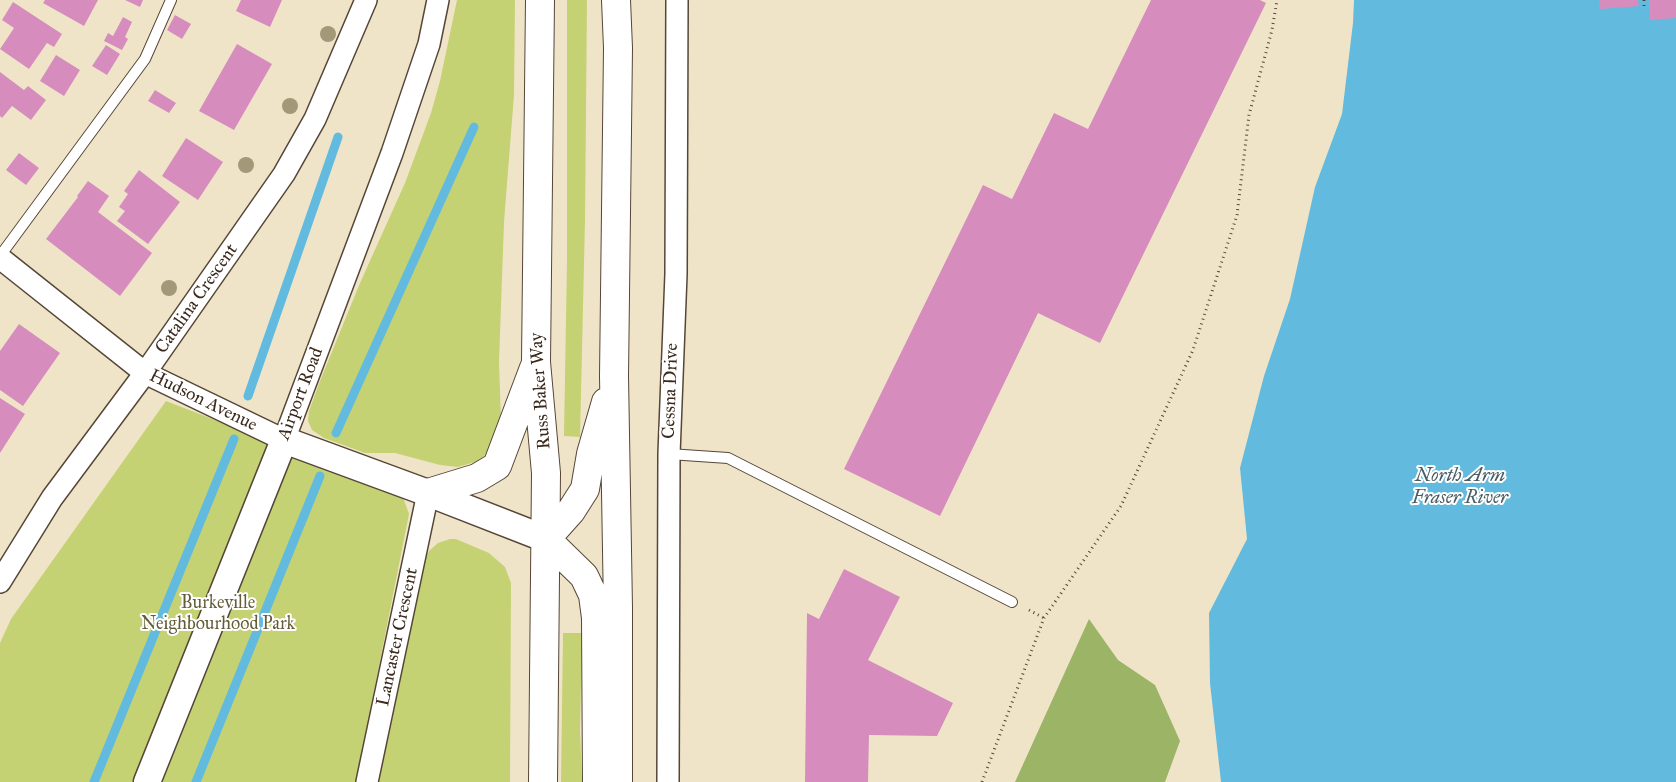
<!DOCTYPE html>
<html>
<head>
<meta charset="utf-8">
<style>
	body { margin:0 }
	canvas { display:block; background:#efe4c8 }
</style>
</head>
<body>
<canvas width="1676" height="782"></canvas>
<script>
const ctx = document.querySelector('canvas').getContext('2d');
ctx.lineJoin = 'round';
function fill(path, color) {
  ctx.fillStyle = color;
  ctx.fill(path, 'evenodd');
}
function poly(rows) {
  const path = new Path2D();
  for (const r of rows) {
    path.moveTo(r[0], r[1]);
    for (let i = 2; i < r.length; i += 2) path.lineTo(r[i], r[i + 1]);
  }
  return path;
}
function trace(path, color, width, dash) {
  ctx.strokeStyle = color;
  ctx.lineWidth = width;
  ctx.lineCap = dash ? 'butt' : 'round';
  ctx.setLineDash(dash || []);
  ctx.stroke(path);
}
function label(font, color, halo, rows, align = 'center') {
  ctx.font = font + ' "IM FELL Great Primer",serif';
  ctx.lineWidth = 4;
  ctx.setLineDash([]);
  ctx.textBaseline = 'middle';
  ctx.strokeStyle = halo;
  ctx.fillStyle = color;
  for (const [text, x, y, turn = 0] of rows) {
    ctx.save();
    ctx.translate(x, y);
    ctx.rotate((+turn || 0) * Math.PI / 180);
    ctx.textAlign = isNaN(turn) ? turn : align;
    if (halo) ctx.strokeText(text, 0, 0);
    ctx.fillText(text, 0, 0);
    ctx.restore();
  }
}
fill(poly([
	[457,0,515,0,514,95,504,222,499,362,501,421,490,448,484,456,475,462,458,467,440,465,395,453,365,453,324,438,312,430,308,421,309,411,320,381,360,283,405,183,431,113,440,81],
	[567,0,587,0,585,220,580,437,564,436,567,260],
	[166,401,401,492,409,514,356,782,0,782,0,643,11,619],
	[450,539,456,539,489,553,505,567,511,583,510,782,377,782,394,711,422,564,429,551,438,543],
	[563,633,582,633,580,730,582,782,561,782]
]), '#c5d273');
fill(poly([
	[1089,619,1118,660,1155,685,1180,741,1165,782,1015,782]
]), '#9cb465');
fill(poly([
	[1354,0,1676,0,1676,782,1221,782,1210,683,1209,613,1247,539,1240,468,1264,376,1290,299,1315,187,1342,114,1353,23]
]), '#62bbdf');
trace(poly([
	[248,396,338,137],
	[336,433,474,127],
	[94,782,234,439],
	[196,782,320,476]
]), '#62bbdf', 9);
fill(poly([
	[45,0,98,0,84,26,43,3],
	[125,0,143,0,140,7],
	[241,0,282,0,270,27,236,11],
	[1151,0,1260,0,1266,3,1100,343,1038,313,940,516,844,469,983,185,1012,199,1054,113,1088,129],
	[1599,0,1638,0,1639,6,1600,9],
	[1649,0,1676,0,1676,18,1650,20],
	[13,2,62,34,54,47,47,43,29,69,0,49,14,28,2,20],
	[175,15,191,24,182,39,167,30],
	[123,17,132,22,125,37,128,39,122,50,104,41,108,33,113,36],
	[237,44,272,64,234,130,199,111],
	[106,45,120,54,107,75,92,66],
	[56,55,80,70,64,96,40,81],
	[0,72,24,90,28,86,46,100,31,120,12,106,2,118,0,116],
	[155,90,176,103,169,113,148,101],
	[186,138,223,162,198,200,162,176],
	[19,153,39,168,26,185,6,170],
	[139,170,180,202,148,244,117,221,125,211,119,207,128,194,124,191],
	[88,181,109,196,98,212,152,253,120,296,46,239,78,197,77,196],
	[19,324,60,353,23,406,0,390,0,351],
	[0,398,25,414,0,453],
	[844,569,900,597,868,660,953,703,937,736,869,735,868,782,805,782,807,613,819,619]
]), '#d68dbe');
const service = poly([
	[0,256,145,59,171,0],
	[669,454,728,458,1012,602]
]);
const minor = poly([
	[0,258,145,373,284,440,392,153,429,44,438,0],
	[0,582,52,498,145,373,284,174,315,119,366,0],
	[367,782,428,493],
	[668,782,669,454,676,274,677,0]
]);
const tertiary = poly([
	[147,782,284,440,428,493,546,539]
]);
const secondary = poly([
	[540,0,536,362,546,473,543,782],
	[616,0,618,48,614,376,618,608,618,782],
	[428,493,477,478,497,466,534,368],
	[546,539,584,576,593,595,596,618,597,782],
	[546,539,571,511,585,489,591,454,606,402]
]);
trace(service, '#564638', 12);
trace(minor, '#564638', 24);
trace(tertiary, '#564638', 29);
trace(secondary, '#564638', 30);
trace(poly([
	[1644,0,1644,9],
	[1029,610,1044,618],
	[982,782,1044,618,1121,506,1193,350,1237,215,1249,115,1272,30,1277,0]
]), '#564638', 3, [1, 4]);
trace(service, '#fff', 10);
trace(minor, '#fff', 21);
trace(tertiary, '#fff', 26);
trace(secondary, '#fff', 28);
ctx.fillStyle = '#a39979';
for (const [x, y] of [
	[328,34],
	[290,106],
	[246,165],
	[169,288]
]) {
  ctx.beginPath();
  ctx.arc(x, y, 8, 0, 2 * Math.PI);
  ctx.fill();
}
label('18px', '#3b2a1e', '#fff', [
	["Catalina Crescent",197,299,-55],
	["Russ Baker Way",541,391,-94],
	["Cessna Drive",671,391,-88],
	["Airport Road",301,394,-69],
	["Hudson Avenue",203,401,26],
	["Lancaster Crescent",398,637,-78]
]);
label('18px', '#645c38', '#fff', [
	["Burkeville",218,604],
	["Neighbourhood Park",218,625]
]);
label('italic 19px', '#495d62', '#fff', [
	["North Arm",1460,476],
	["Fraser River",1460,498]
]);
</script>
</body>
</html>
